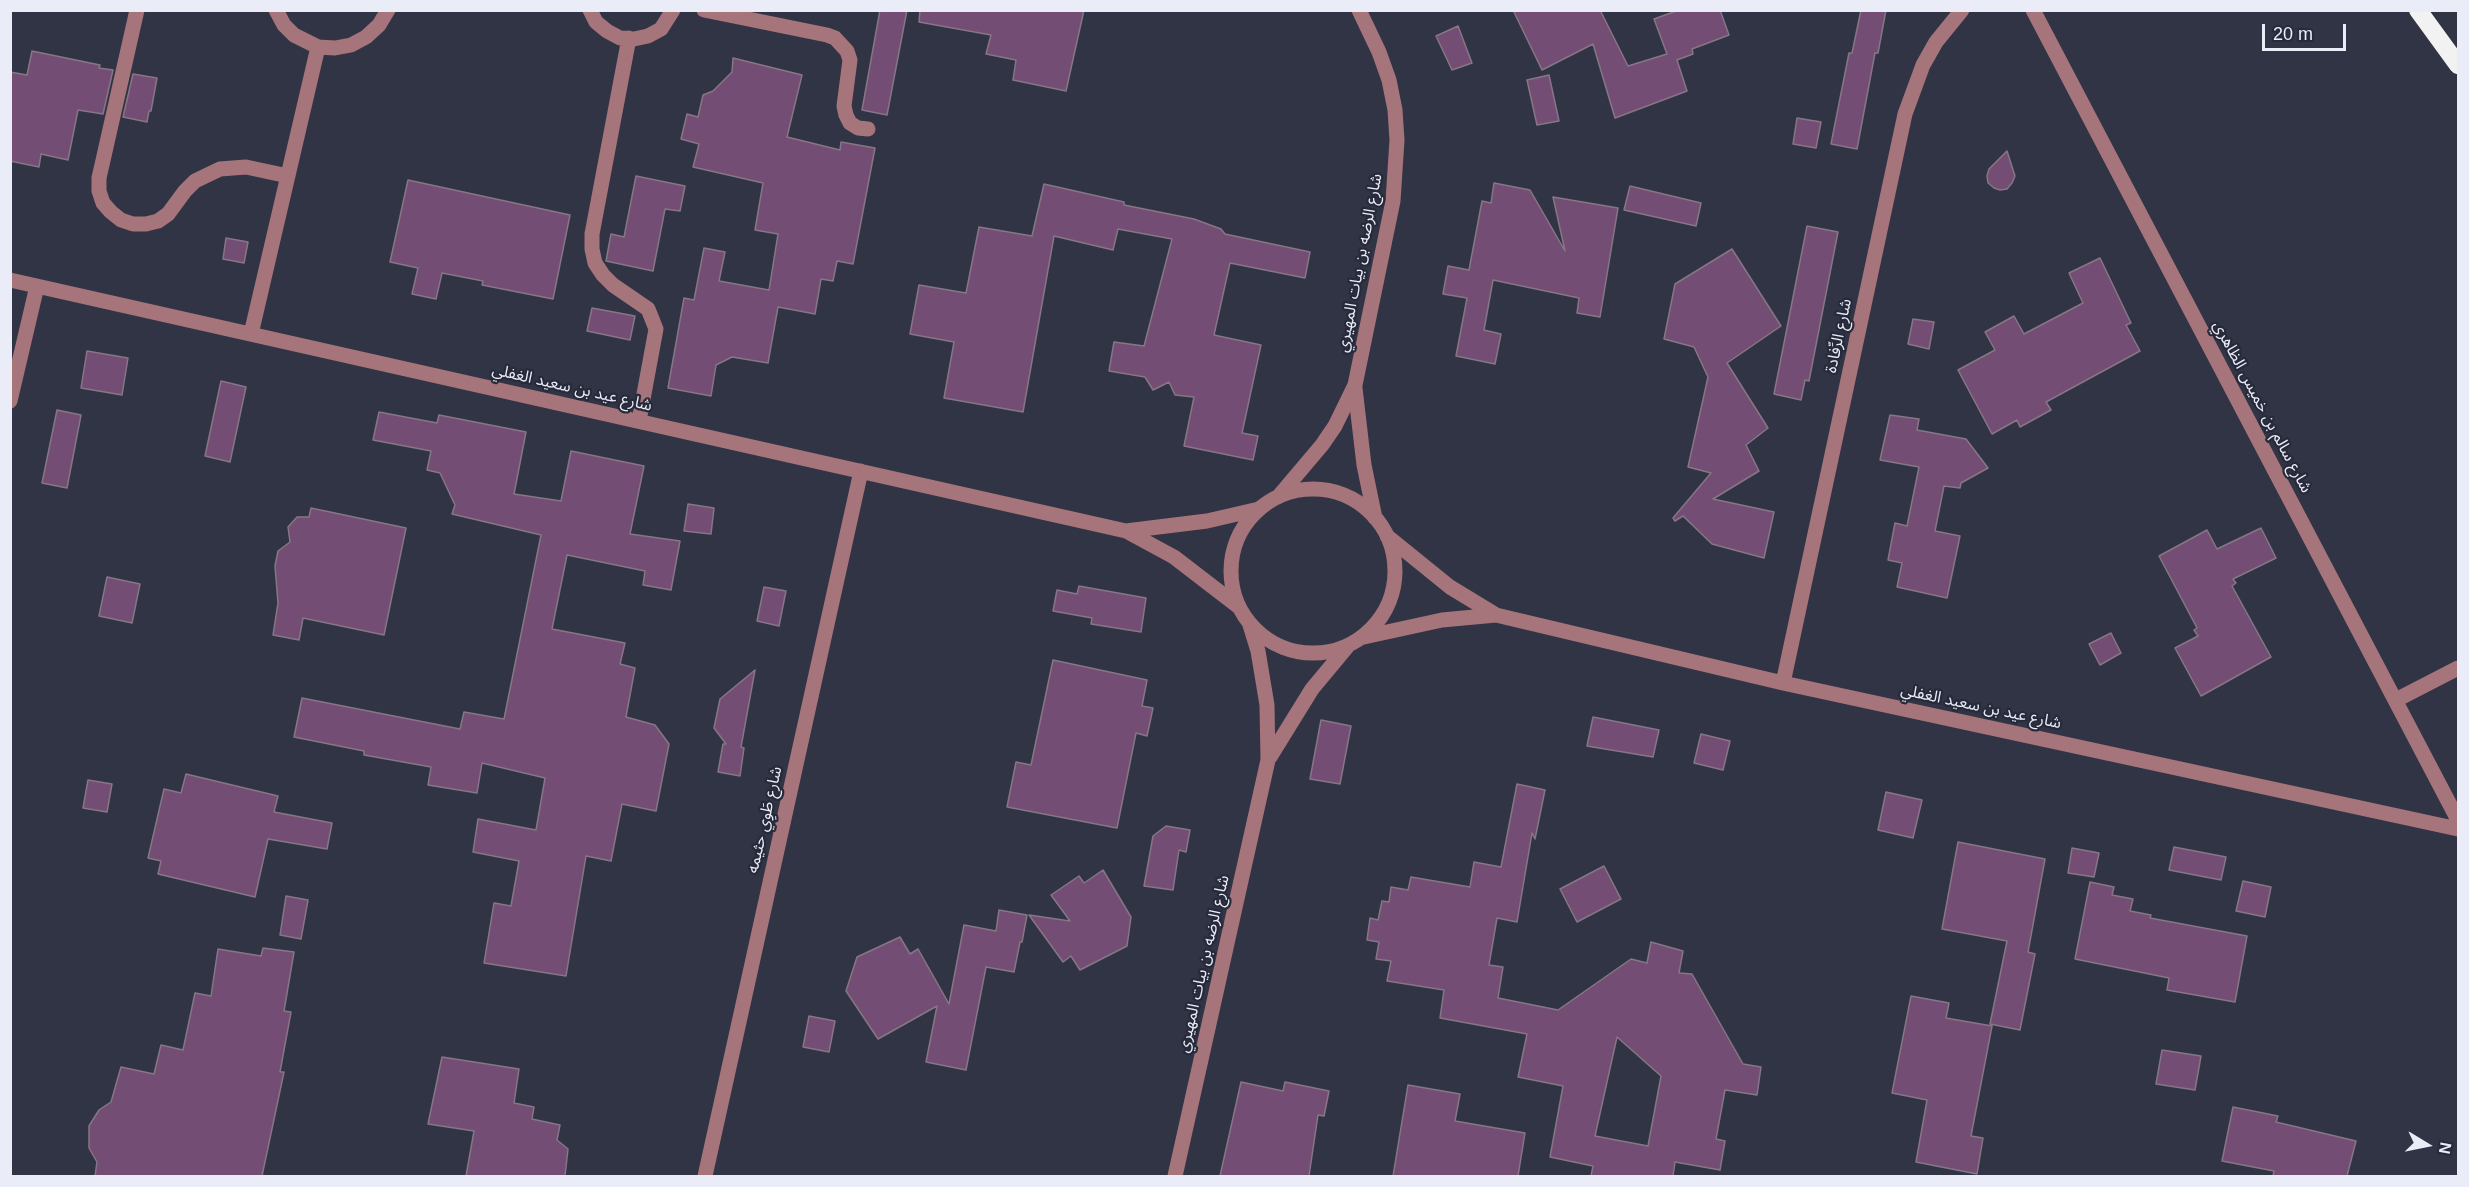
<!DOCTYPE html>
<html>
<head>
<meta charset="utf-8">
<style>
	body { margin:0 }
	#map { position:relative; width:2469px; height:1187px; overflow:hidden; background:#313445; font-family:Arial,sans-serif }
	canvas { display:block }
	.frame { position:absolute; inset:0; border:12px solid #eaecf7; pointer-events:none }
	.north { position:absolute; left:2397px; top:1115px; width:60px; height:60px; -webkit-text-stroke:4px #272a3a; paint-order:stroke; rotate:100deg; font-size:16px; font-weight:700; line-height:24px; text-align:center; color:#eaecf7 }
	.north::after { content:''; display:block; margin:auto; width:21px; height:27px; background:#eaecf7; clip-path:polygon(50% 0,100% 100%,50% 72%,0 100%) }
	.scale { position:absolute; left:2262px; top:24px; width:84px; height:27px; box-sizing:border-box; border:3px solid #eaecf7; border-top:0; padding-left:8px; font-size:18px; line-height:21px; white-space:nowrap; color:#eaecf7; -webkit-text-stroke:4px #272a3a; paint-order:stroke }
</style>
</head>
<body>
<div id="map">
<canvas width="2469" height="1187"></canvas>
<div class="frame"></div>
<div class="north">N</div>
<div class="scale">20 m</div>
</div>
<script>
const ctx = document.querySelector('canvas').getContext('2d');
ctx.lineJoin = 'round';
function fill(path, color) {
  ctx.fillStyle = color;
  ctx.fill(path, 'evenodd');
}
function poly(rows) {
  const path = new Path2D();
  for (const r of rows) {
    if (r.length === 3) {
      path.moveTo(r[0] + r[2], r[1]);
      path.arc(r[0], r[1], r[2], 0, 2 * Math.PI);
      continue;
    }
    path.moveTo(r[0], r[1]);
    for (let i = 2; i < r.length; i += 2) path.lineTo(r[i], r[i + 1]);
  }
  return path;
}
function trace(path, color, width, dash) {
  ctx.strokeStyle = color;
  ctx.lineWidth = width;
  ctx.lineCap = dash ? 'butt' : 'round';
  ctx.setLineDash(dash || []);
  ctx.stroke(path);
}
function label(font, color, halo, rows, align = 'center') {
  ctx.font = font + ' Arial,"Noto Sans Arabic",sans-serif';
  ctx.lineWidth = 4.5;
  ctx.setLineDash([]);
  ctx.textBaseline = 'middle';
  ctx.strokeStyle = halo;
  ctx.fillStyle = color;
  for (const [text, x, y, turn = 0] of rows) {
    ctx.save();
    ctx.translate(x, y);
    ctx.rotate((+turn || 0) * Math.PI / 180);
    ctx.textAlign = isNaN(turn) ? turn : align;
    if (halo) ctx.strokeText(text, 0, 0);
    ctx.fillText(text, 0, 0);
    ctx.restore();
  }
}
const building = poly([
	[880,10,907,10,887,115,862,110,880,10],
	[920,10,1084,10,1066,91,1013,80,1016,60,986,54,991,35,919,22,920,10],
	[1513,10,1600,10,1628,66,1667,54,1654,19,1679,10,1720,10,1729,35,1692,49,1693,54,1677,60,1687,91,1615,118,1593,44,1542,70,1513,10],
	[1861,10,1886,10,1878,53,1875,53,1857,149,1831,144,1849,53,1852,53,1861,10],
	[1458,26,1472,63,1452,70,1436,36,1458,26],
	[32,51,100,65,99,68,113,70,103,114,78,110,68,160,41,154,39,167,10,161,10,72,27,75,32,51],
	[733,58,802,75,787,137,840,150,841,142,875,148,853,264,837,261,833,281,821,279,815,314,778,307,768,363,732,357,716,365,711,396,668,388,684,298,694,300,704,248,725,252,719,281,769,290,778,234,755,230,763,183,693,167,699,144,681,139,687,114,698,117,703,95,713,91,732,72,733,58],
	[133,74,157,78,151,111,149,111,147,122,123,117,133,74],
	[1549,75,1559,121,1537,125,1527,80,1549,75],
	[1797,118,1821,122,1816,148,1793,144,1797,118],
	[2007,151,2015,176,2012,183,2007,189,2000,190,1994,188,1988,183,1987,176,1989,169,2007,151],
	[636,176,685,186,680,211,665,209,653,271,606,261,611,234,624,237,636,176],
	[408,180,570,215,553,299,482,285,483,281,442,273,436,299,412,294,418,268,390,262,408,180],
	[1494,183,1530,190,1565,251,1553,197,1618,208,1600,317,1577,313,1579,298,1493,280,1484,330,1501,334,1495,364,1456,356,1467,298,1443,294,1448,266,1469,270,1482,201,1491,203,1494,183],
	[1044,184,1124,202,1124,205,1194,219,1221,229,1225,234,1310,252,1305,278,1230,263,1214,335,1261,345,1242,433,1258,436,1253,460,1184,446,1194,397,1175,395,1169,382,1153,390,1145,377,1109,371,1114,342,1144,346,1172,239,1118,229,1113,250,1054,236,1023,412,944,398,954,342,910,334,919,285,966,293,979,227,1032,236,1044,184],
	[1630,186,1701,203,1696,226,1624,210,1630,186],
	[1807,226,1838,232,1809,381,1805,380,1801,400,1774,394,1807,226],
	[226,238,248,242,244,263,223,259,226,238],
	[1732,249,1781,326,1727,363,1768,428,1746,445,1759,471,1713,499,1774,512,1764,558,1712,544,1683,516,1675,521,1673,518,1711,473,1688,467,1708,377,1694,347,1664,339,1675,284,1732,249],
	[2100,258,2131,323,2126,325,2140,351,2046,402,2051,410,2020,427,2017,420,1992,434,1958,370,1995,350,1985,332,2014,316,2024,334,2083,303,2069,273,2100,258],
	[592,308,635,316,630,340,587,331,592,308],
	[1913,319,1934,322,1929,349,1908,344,1913,319],
	[87,351,128,358,122,395,81,388,87,351],
	[221,381,246,387,230,462,205,456,221,381],
	[57,410,81,415,67,488,42,483,57,410],
	[379,412,437,423,439,415,526,432,514,494,561,501,571,451,644,466,630,534,680,541,671,590,643,585,645,571,567,555,552,629,625,643,620,664,635,668,626,717,655,725,669,744,656,811,622,804,611,861,586,856,566,976,484,963,494,903,511,906,519,861,473,852,478,819,536,830,545,778,482,763,477,793,428,785,431,767,364,755,364,751,294,737,302,698,460,729,464,712,504,719,541,535,452,514,455,505,440,473,427,470,431,451,373,440,379,412],
	[1890,415,1919,419,1917,430,1966,439,1988,468,1961,483,1960,488,1944,486,1935,531,1960,536,1947,598,1897,587,1902,563,1888,560,1895,523,1907,526,1919,467,1880,460,1890,415],
	[688,504,714,508,711,534,684,531,688,504],
	[311,508,406,528,384,635,303,618,299,640,273,635,278,603,275,566,278,551,290,542,288,527,297,517,309,517,311,508],
	[2261,528,2276,558,2233,579,2236,583,2232,586,2271,657,2201,696,2175,648,2198,636,2194,630,2197,628,2159,556,2207,530,2217,549,2261,528],
	[107,577,140,584,132,623,99,616,107,577],
	[1079,586,1146,598,1141,632,1091,624,1092,618,1053,611,1057,590,1077,594,1079,586],
	[764,587,786,591,779,626,757,621,764,587],
	[2111,633,2121,653,2100,665,2089,644,2111,633],
	[1053,660,1147,680,1142,706,1153,708,1147,736,1136,733,1117,828,1007,807,1016,762,1031,765,1053,660],
	[755,670,741,747,744,748,740,776,718,772,723,744,726,744,714,728,720,699,755,670],
	[1593,717,1659,730,1653,757,1587,746,1593,717],
	[1321,720,1351,726,1340,784,1310,779,1321,720],
	[1701,734,1730,741,1723,770,1694,763,1701,734],
	[186,774,278,796,274,812,332,823,327,849,268,839,255,897,158,874,161,861,148,858,164,789,181,793,186,774],
	[88,780,112,784,107,812,83,808,88,780],
	[1517,784,1545,790,1535,839,1532,833,1517,922,1497,918,1489,965,1503,967,1498,998,1558,1010,1631,959,1647,963,1651,942,1683,951,1679,973,1692,974,1743,1064,1761,1067,1757,1095,1725,1090,1716,1139,1725,1141,1720,1170,1675,1162,1673,1176,1591,1176,1593,1166,1550,1157,1563,1086,1518,1077,1527,1034,1440,1018,1444,990,1387,981,1391,961,1376,959,1379,942,1367,940,1370,918,1378,920,1382,901,1389,902,1391,887,1408,890,1411,877,1470,887,1474,862,1501,867,1517,784],
	[1617,1037,1661,1076,1648,1146,1595,1136,1617,1037],
	[1886,792,1922,800,1913,838,1878,830,1886,792],
	[1166,826,1190,830,1186,852,1179,850,1173,890,1144,886,1153,836,1166,826],
	[1958,842,2045,859,2028,952,2035,954,2020,1030,1990,1024,2007,941,1942,929,1958,842],
	[2174,847,2226,857,2221,880,2169,870,2174,847],
	[2072,848,2099,853,2094,877,2068,873,2072,848],
	[1604,866,1621,899,1577,922,1560,889,1604,866],
	[1103,870,1131,917,1127,946,1080,970,1071,956,1063,962,1029,915,1070,921,1051,895,1079,876,1084,883,1103,870],
	[2243,881,2271,887,2265,917,2236,911,2243,881],
	[2090,882,2114,887,2112,895,2133,899,2130,911,2151,915,2150,918,2247,936,2235,1002,2167,990,2169,978,2075,959,2090,882],
	[286,896,308,900,301,939,280,935,286,896],
	[999,910,1027,915,1022,942,1020,942,1014,972,986,967,966,1070,926,1062,937,1006,878,1039,846,991,857,957,900,937,910,954,918,949,949,1004,964,925,996,931,999,910],
	[263,948,294,952,284,1011,291,1012,280,1072,284,1072,262,1176,95,1176,97,1162,89,1148,89,1126,99,1110,111,1102,121,1067,154,1074,161,1045,183,1050,195,993,211,996,218,949,261,956,263,948],
	[1911,996,1949,1003,1946,1018,1992,1026,1971,1136,1983,1138,1977,1174,1916,1162,1927,1100,1892,1093,1911,996],
	[809,1016,835,1021,829,1052,803,1047,809,1016],
	[2162,1050,2201,1056,2195,1090,2156,1084,2162,1050],
	[442,1057,519,1069,514,1103,534,1107,532,1119,560,1125,557,1140,568,1149,565,1176,466,1176,474,1131,428,1124,442,1057],
	[1241,1082,1283,1091,1285,1082,1329,1091,1324,1116,1318,1115,1309,1176,1220,1176,1241,1082],
	[1408,1085,1460,1094,1455,1121,1525,1133,1518,1176,1393,1176,1408,1085],
	[2233,1107,2278,1116,2276,1122,2356,1141,2347,1176,2273,1176,2274,1171,2222,1161,2233,1107]
]);
fill(building, '#744d74');
trace(building, '#867686', 1.5);
trace(poly([
	[137,10,99,178,99,191,103,203,111,212,121,220,133,224,146,224,158,221,168,214,185,191,195,181,220,169,246,167,288,176],
	[276,10,284,25,294,35,318,47,335,48,351,45,366,37,379,25,388,10],
	[590,10,596,22,607,31,620,38,634,39,648,36,661,29,673,10],
	[704,10,827,35,835,38,847,51,850,60,844,106,846,115,850,123,858,128,868,129],
	[2033,10,2458,820],
	[629,38,592,234,592,249,595,263,603,275,613,285,648,309,656,329,639,421],
	[10,280,1126,531,1174,557,1239,607],
	[251,334,318,47],
	[1355,388,1364,465,1375,518],
	[10,401,37,286],
	[1313,571,82],
	[1278,497,1322,445,1335,426,1355,385,1393,201,1397,140,1395,110,1389,80,1379,52,1359,10],
	[1126,531,1207,521,1259,509],
	[1387,536,1450,587,1496,615,1783,683,2458,829],
	[1364,637,1442,620,1496,615],
	[1783,683,1905,114,1923,65,1936,42,1962,10],
	[2396,700,2458,668],
	[1270,757,1312,689,1347,647],
	[705,1176,861,471],
	[1175,1176,1268,760,1267,705,1258,651,1250,625]
]), '#a6757b', 15);
trace(poly([
	[2418,10,2458,65]
]), '#f2f2f2', 18);
label('16px', '#eaecf7', '#272a3a', [
	["شارع الرضه بن بيات المهيري",1360,263,-79],
	["شارع الرِّفادة",1839,336,-78],
	["شارع عيد بن سعيد الغفلي",572,388,13],
	["شارع سالم بن خميس الظاهري",2262,407,62],
	["شارع عيد بن سعيد الغفلي",1981,707,12],
	["شارع طَوِي حثيمه",765,820,-77],
	["شارع الرضه بن بيات المهيري",1204,964,-77]
]);
</script>
</body>
</html>
